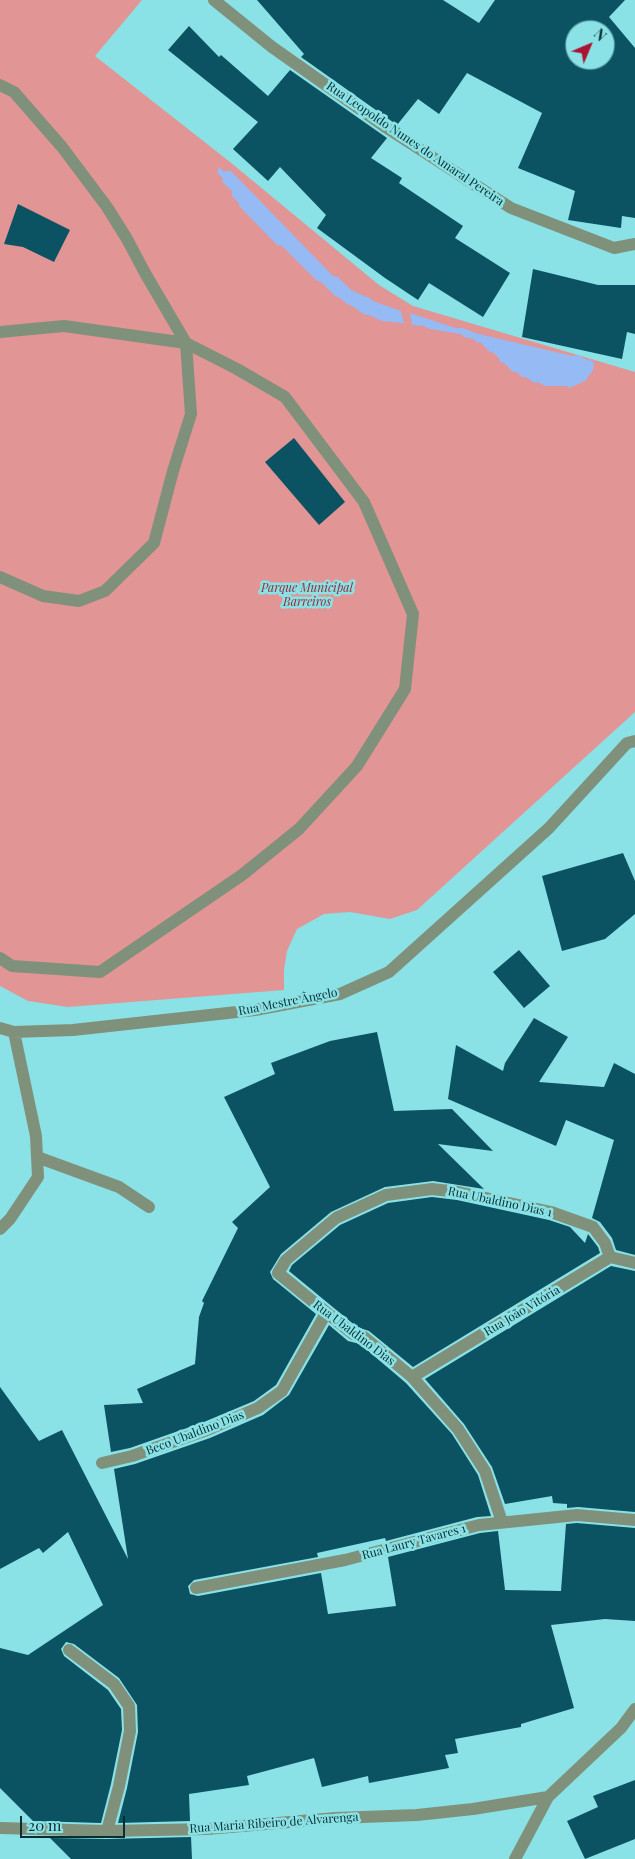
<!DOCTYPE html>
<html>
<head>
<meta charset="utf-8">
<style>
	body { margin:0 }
	#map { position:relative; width:635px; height:1859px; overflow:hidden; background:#8ae2e6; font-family:"Playfair Display",serif }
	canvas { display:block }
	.north { position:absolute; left:565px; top:20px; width:50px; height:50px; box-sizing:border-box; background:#8ae2e6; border:1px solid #569a9d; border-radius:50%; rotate:45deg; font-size:14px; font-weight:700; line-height:20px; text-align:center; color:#072e30 }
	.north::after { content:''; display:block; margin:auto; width:18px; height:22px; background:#aa1331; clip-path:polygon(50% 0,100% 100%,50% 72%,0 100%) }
	.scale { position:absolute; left:20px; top:1816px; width:105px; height:22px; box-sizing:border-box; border:2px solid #072e30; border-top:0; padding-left:6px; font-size:15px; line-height:18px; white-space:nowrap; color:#072e30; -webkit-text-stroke:4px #8ae2e6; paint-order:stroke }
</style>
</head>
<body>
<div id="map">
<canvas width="635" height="1859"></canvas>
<div class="north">N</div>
<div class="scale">20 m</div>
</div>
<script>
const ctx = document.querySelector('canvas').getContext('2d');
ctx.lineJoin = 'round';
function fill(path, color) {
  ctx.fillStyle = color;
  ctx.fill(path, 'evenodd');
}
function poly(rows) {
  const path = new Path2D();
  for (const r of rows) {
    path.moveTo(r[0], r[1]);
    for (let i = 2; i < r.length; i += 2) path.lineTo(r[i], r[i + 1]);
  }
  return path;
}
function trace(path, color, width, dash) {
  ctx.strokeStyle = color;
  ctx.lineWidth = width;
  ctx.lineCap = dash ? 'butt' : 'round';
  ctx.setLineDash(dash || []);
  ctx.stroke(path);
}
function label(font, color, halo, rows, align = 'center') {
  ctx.font = font + ' "Playfair Display",serif';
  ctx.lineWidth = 5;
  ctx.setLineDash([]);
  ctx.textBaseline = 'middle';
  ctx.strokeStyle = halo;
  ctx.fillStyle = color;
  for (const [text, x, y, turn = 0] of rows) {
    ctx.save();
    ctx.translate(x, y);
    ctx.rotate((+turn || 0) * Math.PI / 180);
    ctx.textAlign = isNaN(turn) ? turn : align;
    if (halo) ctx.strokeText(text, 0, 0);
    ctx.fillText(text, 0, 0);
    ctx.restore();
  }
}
fill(poly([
	[0,0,142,0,95,56,230,162,379,285,413,306,635,372,635,712,417,910,390,919,350,912,324,914,297,929,287,951,284,970,284,990,68,1007,28,1001,0,986]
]), '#e29595');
fill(poly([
	[219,167,223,171,231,171,333,276,338,277,350,289,359,294,370,298,373,301,401,311,404,324,402,323,382,321,369,315,365,315,352,306,347,304,340,298,335,296,321,282,316,280,282,246,277,245,239,206,239,203,232,196,232,191,222,182,223,178,217,173],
	[410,313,455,328,462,328,479,334,572,356,578,355,587,360,589,359,594,363,593,370,585,381,569,388,567,386,545,386,538,382,535,383,525,377,522,377,517,372,513,372,504,363,500,362,499,358,494,353,490,352,480,342,477,343,474,339,464,337,461,334,430,329,423,326,412,325]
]), '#95baf4');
fill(poly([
	[257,0,443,0,479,23,495,0,625,0,609,17,635,48,635,218,622,216,621,228,568,220,575,191,518,168,542,113,467,73,439,114,418,99,397,125,301,57,304,54],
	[575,30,605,30,605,60,575,60],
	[189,26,219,57,221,55,268,96,290,70,387,138,371,158,402,178,399,183,463,226,455,238,510,273,483,317,429,283,418,300,385,278,317,228,326,215,280,167,268,181,233,149,258,122,168,50],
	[18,204,70,230,54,262,23,247,4,244],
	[533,269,598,285,635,285,635,334,627,332,622,359,522,337],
	[294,438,345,502,319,525,265,462],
	[623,853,635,881,635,914,605,939,562,951,542,876],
	[519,950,550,986,524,1008,493,972],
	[534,1018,568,1037,539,1082,604,1087,614,1063,635,1074,635,1255,616,1250,612,1238,600,1222,592,1218,614,1140,566,1120,556,1146,448,1099,456,1045,503,1071,505,1063],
	[377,1032,394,1111,452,1109,493,1151,438,1144,484,1189,433,1181,385,1187,331,1212,281,1254,270,1272,273,1279,316,1314,276,1385,254,1401,204,1422,130,1448,111,1452,104,1405,143,1403,137,1389,195,1364,199,1317,204,1303,202,1301,238,1228,232,1222,270,1187,224,1097,275,1074,271,1063,330,1041],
	[432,1197,457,1200,549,1220,570,1227,585,1243,588,1234,598,1247,600,1253,413,1367,369,1331,357,1327,289,1271,292,1265,340,1225,388,1203],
	[611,1266,635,1271,635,1512,578,1507,567,1508,567,1504,553,1503,552,1496,505,1504,492,1467,464,1424,425,1379],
	[329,1325,348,1341,360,1344,406,1383,452,1434,478,1475,491,1516,477,1517,386,1541,385,1538,317,1553,318,1557,194,1580,188,1586,190,1594,198,1596,321,1573,328,1614,396,1606,388,1557,480,1533,498,1531,505,1590,561,1591,566,1524,577,1523,635,1528,635,1621,605,1619,551,1625,574,1708,521,1724,521,1727,455,1739,458,1753,445,1755,449,1768,369,1783,368,1776,322,1787,314,1758,247,1776,249,1785,189,1794,190,1821,118,1823,127,1788,138,1732,137,1705,119,1678,74,1644,66,1642,61,1649,64,1656,108,1690,121,1709,122,1730,111,1784,101,1823,33,1821,0,1788,0,1648,28,1655,103,1605,68,1532,43,1553,39,1548,0,1569,0,1387,39,1441,62,1430,128,1559,114,1469,135,1464,210,1438,263,1415,289,1395],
	[635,1780,635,1839,585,1859,567,1821,598,1807,593,1796],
	[191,1837,192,1859,71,1859,50,1838,107,1839]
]), '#0b5263');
trace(poly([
	[214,0,272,47,387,128,511,208,614,248,635,244],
	[0,85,14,92,62,147,107,207,127,239,145,273,186,343,191,414,173,471,154,543,105,591,79,601,43,596,0,577],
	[0,332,64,326,186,343,237,369,285,397,364,502,413,614,405,689,357,766,299,829,242,875,100,972,12,966,0,958],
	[0,1028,14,1032,73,1030,255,1010,340,994,389,972,549,828,627,743,635,741],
	[37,1157,119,1187,149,1207],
	[0,1229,10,1219,38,1177,36,1136,14,1032],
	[412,1377,610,1257,635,1263],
	[102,1463,132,1456,207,1430,258,1408,282,1391,326,1313],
	[502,1522,485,1471,458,1429,412,1377,364,1337,353,1334,278,1273,286,1260,336,1218,386,1195,432,1189,458,1192,551,1212,593,1227,605,1243,610,1257],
	[196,1588,345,1560,479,1525,577,1515,635,1520],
	[69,1650,114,1684,129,1706,130,1731,119,1786,107,1831],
	[0,1828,107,1831,207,1829,336,1818,417,1815,473,1809,548,1797],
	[515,1859,548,1797,621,1728,635,1709]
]), '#80917b', 12);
label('12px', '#072e30', '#8ae2e6', [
	["Rua Leopoldo Nunes do Amaral Pereira",415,144,34],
	["Rua Mestre Ângelo",288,1002,-11],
	["Rua Ubaldino Dias 1",500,1202,12],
	["Rua João Vitória",522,1311,-31],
	["Rua Ubaldino Dias",354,1333,37],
	["Beco Ubaldino Dias",195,1433,-21],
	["Rua Laury Tavares 1",414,1542,-15],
	["Rua Maria Ribeiro de Alvarenga",274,1823,-4]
]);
label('italic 12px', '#962835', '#8ae2e6', [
	["Parque Municipal",307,588],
	["Barreiros",307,602]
]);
</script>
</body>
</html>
